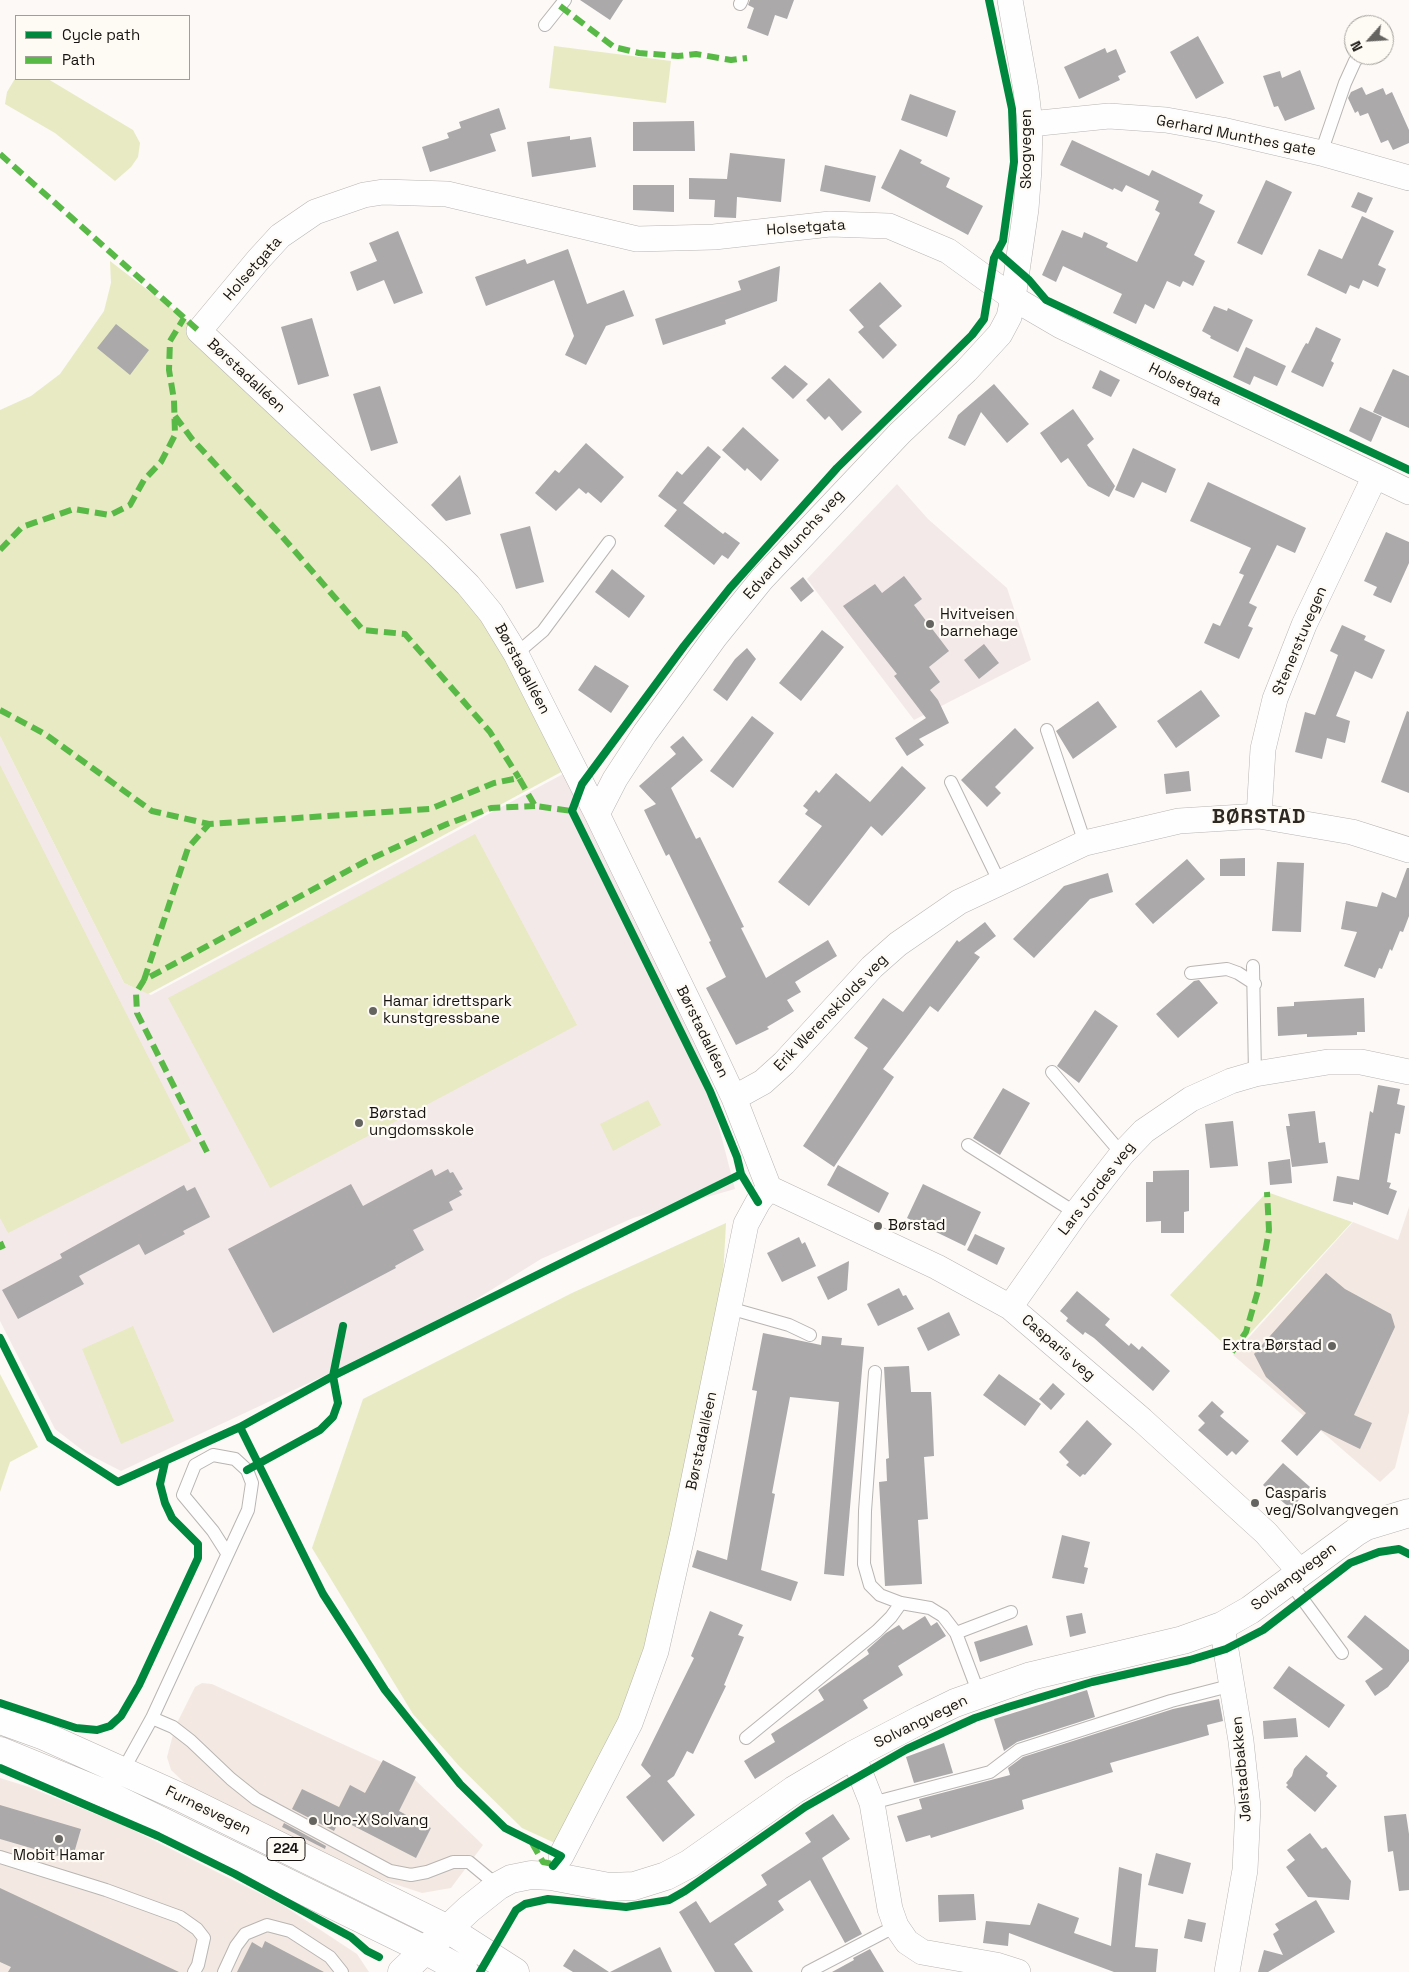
<!DOCTYPE html>
<html>
<head>
<meta charset="utf-8">
<style>
	body { margin:0 }
	#map { position:relative; width:1409px; height:1972px; overflow:hidden; background:#fcf9f6; font-family:"Space Grotesk",sans-serif }
	canvas { display:block }
	.legend { position:absolute; left:15px; top:15px; width:175px; height:65px; box-sizing:border-box; background:#fefaf4; border:1px solid #a19e99; margin:0; padding:6px 9px; list-style:none; font-size:15px; color:#161310 }
	.legend li { display:flex; align-items:center; gap:10px; height:25px }
	.legend b { width:25px; border:1px solid #a19e99 }
	.north { position:absolute; left:1344px; top:15px; width:50px; height:50px; box-sizing:border-box; background:#fefaf4; border:1px solid #a19e99; border-radius:50%; rotate:244deg; font-size:14px; font-weight:700; line-height:20px; text-align:center; color:#161310 }
	.north::after { content:''; display:block; margin:auto; width:18px; height:22px; background:#666460; clip-path:polygon(50% 0,100% 100%,50% 72%,0 100%) }
</style>
</head>
<body>
<div id="map">
<canvas width="1409" height="1972"></canvas>
<ul class="legend">
<li><b style="height:6px;background:#00873e"></b>Cycle path</li>
<li><b style="height:6px;background:#58b947"></b>Path</li>
</ul>
<div class="north">N</div>
</div>
<script>
const ctx = document.querySelector('canvas').getContext('2d');
ctx.lineJoin = 'round';
function fill(path, color) {
  ctx.fillStyle = color;
  ctx.fill(path, 'evenodd');
}
function poly(rows) {
  const path = new Path2D();
  for (const r of rows) {
    path.moveTo(r[0], r[1]);
    for (let i = 2; i < r.length; i += 2) path.lineTo(r[i], r[i + 1]);
  }
  return path;
}
function trace(path, color, width, dash) {
  ctx.strokeStyle = color;
  ctx.lineWidth = width;
  ctx.lineCap = dash ? 'butt' : 'round';
  ctx.setLineDash(dash || []);
  ctx.stroke(path);
}
function label(font, color, halo, rows, align = 'center') {
  ctx.font = font + ' "Space Grotesk",sans-serif';
  ctx.lineWidth = 4.5;
  ctx.setLineDash([]);
  ctx.textBaseline = 'middle';
  ctx.strokeStyle = halo;
  ctx.fillStyle = color;
  for (const [text, x, y, turn = 0] of rows) {
    ctx.save();
    ctx.translate(x, y);
    ctx.rotate((+turn || 0) * Math.PI / 180);
    ctx.textAlign = isNaN(turn) ? turn : align;
    if (halo) ctx.strokeText(text, 0, 0);
    ctx.fillText(text, 0, 0);
    ctx.restore();
  }
}
fill(poly([
	[1409,1207,1409,1412,1395,1468,1380,1482,1233,1355,1353,1222,1398,1240],
	[202,1683,212,1684,410,1775,483,1845,451,1888,422,1893,364,1874,189,1787,171,1770,167,1757,175,1727,195,1687],
	[0,1778,29,1787,125,1826,281,1904,357,1954,369,1972,0,1972]
]), '#f4e9e2');
fill(poly([
	[897,484,928,519,1007,588,1031,660,914,720,807,579],
	[0,736,124,983,151,995,563,774,701,1058,735,1189,633,1218,541,1259,441,1321,121,1471,86,1453,55,1429,0,1321]
]), '#f4e9e9');
fill(poly([
	[554,46,671,61,666,103,549,88],
	[16,77,48,79,133,130,140,143,138,157,131,167,115,181,55,133,5,104,7,92],
	[110,261,184,318,456,588,480,614,504,653,563,771,148,994,124,983,0,736,0,410,31,396,60,374,104,311,111,283],
	[0,765,191,1141,8,1233,0,1218],
	[475,834,577,1025,270,1188,168,998],
	[648,1100,661,1125,613,1151,600,1124],
	[1267,1192,1352,1222,1233,1352,1170,1295],
	[726,1223,723,1277,650,1635,617,1727,555,1843,522,1828,460,1767,413,1714,312,1548,363,1399,572,1293],
	[133,1326,174,1421,121,1444,82,1349],
	[0,1374,38,1447,10,1462,0,1492]
]), '#e8eac3');
fill(poly([
	[580,0,623,0,610,20],
	[750,0,794,0,787,19,775,15,768,36,747,28,754,8,748,5],
	[1198,36,1224,83,1196,99,1170,52],
	[1105,48,1107,53,1116,49,1126,72,1118,76,1120,80,1079,99,1064,67],
	[1300,70,1315,109,1285,121,1278,106,1274,107,1263,76,1280,71,1282,78],
	[1362,87,1366,95,1383,88,1386,95,1392,92,1409,130,1409,143,1393,150,1388,140,1381,143,1368,113,1360,116,1358,111,1355,113,1348,98,1351,92],
	[910,94,956,111,947,137,901,120],
	[499,108,506,129,490,134,496,151,430,172,422,147,449,138,447,133,461,128,459,122],
	[694,121,695,151,633,151,633,122],
	[570,136,570,140,591,137,596,167,532,177,527,142],
	[1072,140,1149,176,1152,170,1203,195,1199,203,1215,211,1194,255,1205,261,1193,286,1183,281,1180,287,1167,281,1154,309,1145,304,1136,324,1113,313,1122,294,1063,266,1056,282,1042,275,1062,230,1082,238,1084,232,1108,243,1106,247,1137,262,1160,213,1155,210,1159,201,1126,185,1122,192,1114,188,1113,190,1060,165],
	[900,149,922,160,920,163,950,178,946,187,983,206,968,235,881,188],
	[730,153,785,159,781,202,737,197,736,218,714,217,715,200,689,199,689,178,727,179],
	[825,165,876,176,870,202,820,191],
	[1266,180,1292,192,1262,255,1237,243],
	[633,185,674,185,674,212,633,210],
	[1358,192,1373,198,1366,213,1351,207],
	[1362,216,1394,231,1378,265,1386,269,1378,287,1363,280,1359,289,1350,285,1346,294,1307,275,1319,249,1342,259],
	[398,231,423,293,394,304,384,280,357,291,350,272,377,261,369,243],
	[568,249,587,304,624,290,634,316,606,326,586,365,565,355,574,336,554,280,486,306,475,277,525,259,527,264],
	[780,266,777,301,725,320,726,324,663,345,655,319,741,290,738,281],
	[880,282,902,306,879,326,897,345,883,359,858,332,864,327,849,310],
	[1214,306,1227,311,1228,308,1253,320,1238,352,1210,338,1211,336,1202,331],
	[312,318,329,376,298,385,281,327],
	[116,324,149,350,130,375,97,348],
	[1316,327,1341,339,1331,361,1334,363,1323,387,1291,372,1303,348,1306,343,1308,344],
	[1246,347,1286,366,1277,386,1254,376,1250,385,1233,377],
	[785,365,808,384,793,399,771,378],
	[1393,369,1409,376,1409,428,1373,412],
	[1100,370,1120,380,1111,397,1092,388],
	[829,378,862,412,842,431,829,416,825,420,806,400],
	[994,384,1029,424,1007,443,981,412,965,446,948,438,958,415],
	[380,386,398,443,371,451,353,394],
	[1360,407,1382,417,1371,442,1349,431],
	[1073,409,1094,439,1087,445,1115,486,1109,497,1088,486,1068,458,1061,463,1040,433],
	[743,427,779,460,761,481,747,468,745,471,722,450],
	[586,443,624,477,601,503,588,492,586,494,579,488,556,511,535,493,555,470,559,473],
	[708,446,721,457,683,503,723,534,725,532,740,543,728,559,722,555,714,565,664,526,677,510,658,496,677,471,682,475],
	[1133,448,1176,469,1166,493,1142,482,1134,498,1115,490],
	[460,475,471,514,446,521,431,505],
	[1208,482,1306,528,1295,553,1277,545,1249,603,1257,607,1248,626,1253,628,1239,659,1204,643,1213,623,1220,626,1244,575,1239,573,1251,548,1190,521],
	[530,526,544,582,516,589,500,534],
	[1386,532,1409,542,1409,563,1391,603,1373,595,1377,587,1364,581],
	[612,569,645,596,629,618,595,592],
	[904,576,922,599,914,605,949,651,929,667,940,682,930,690,938,700,949,723,919,739,924,745,907,756,895,738,926,718,894,676,897,674,843,606,875,584,882,593],
	[803,577,814,591,801,602,790,588],
	[1342,625,1366,636,1364,640,1385,650,1372,679,1355,671,1336,716,1350,721,1345,743,1327,738,1322,759,1295,752,1305,712,1315,715,1338,655,1330,651],
	[822,630,844,647,801,701,779,683],
	[984,644,999,663,979,679,964,660],
	[747,648,756,659,727,701,713,690,735,659],
	[595,665,629,686,611,713,578,690],
	[1201,690,1220,716,1176,748,1157,721],
	[1098,701,1117,727,1073,759,1056,731],
	[1407,711,1409,712,1409,793,1381,782],
	[752,716,774,733,733,788,710,771],
	[1015,728,1034,748,995,787,1001,793,987,807,961,780],
	[683,736,703,760,671,788,696,839,700,837,744,927,741,928,766,978,828,940,837,956,795,982,801,992,787,1000,794,1011,767,1027,769,1029,736,1045,706,988,726,977,709,942,711,941,669,854,666,856,644,810,656,804,639,786,676,754,670,747],
	[902,766,926,788,882,836,871,826,809,906,778,882,822,826,805,814,808,810,803,806,816,790,819,793,836,773,870,802],
	[1189,771,1191,791,1166,794,1164,774],
	[1245,858,1245,876,1220,876,1220,859],
	[1187,859,1205,879,1153,924,1135,904],
	[1277,862,1304,863,1301,932,1272,931],
	[1407,868,1409,868,1409,916,1403,932,1400,931,1392,951,1390,949,1382,969,1379,968,1375,978,1344,966,1357,932,1341,929,1346,901,1377,907,1382,892,1396,898],
	[1108,873,1113,892,1090,899,1034,958,1013,939,1064,886],
	[985,922,996,936,974,953,980,957,938,1012,930,1006,883,1069,894,1077,834,1167,803,1146,868,1048,854,1038,883,998,903,1012,957,940,959,942],
	[1199,980,1218,1003,1178,1038,1156,1014,1194,981],
	[1364,998,1365,1032,1357,1032,1357,1035,1307,1037,1307,1034,1278,1036,1277,1007,1294,1006,1294,1002],
	[1095,1010,1118,1026,1079,1083,1057,1066],
	[1378,1085,1400,1089,1397,1104,1405,1106,1400,1134,1395,1133,1387,1182,1391,1183,1389,1188,1397,1191,1388,1215,1353,1202,1353,1205,1333,1201,1337,1176,1359,1180,1370,1111,1373,1113],
	[1003,1088,1030,1103,1000,1155,973,1138],
	[1315,1111,1319,1143,1325,1142,1328,1163,1292,1167,1286,1126,1290,1126,1288,1114],
	[1233,1121,1238,1166,1210,1168,1205,1124],
	[1290,1159,1292,1183,1270,1185,1268,1162],
	[838,1165,889,1193,879,1213,827,1185],
	[432,1169,435,1176,448,1169,450,1173,453,1172,463,1189,459,1191,462,1195,449,1202,453,1210,413,1230,424,1250,395,1266,396,1268,273,1333,228,1249,351,1184,363,1206],
	[1189,1170,1189,1211,1184,1212,1184,1233,1161,1233,1161,1221,1146,1222,1146,1182,1153,1182,1153,1171],
	[923,1184,981,1212,965,1246,907,1218],
	[184,1185,187,1191,195,1187,210,1217,183,1231,185,1234,145,1255,139,1244,79,1276,84,1284,18,1319,2,1290,62,1258,60,1254],
	[975,1234,1005,1248,997,1265,967,1250],
	[799,1237,802,1244,805,1242,816,1266,782,1282,767,1253],
	[849,1261,847,1290,828,1300,817,1277],
	[1326,1273,1345,1289,1391,1314,1395,1327,1354,1415,1372,1423,1360,1449,1321,1430,1297,1456,1281,1441,1306,1413,1266,1377,1254,1354],
	[899,1288,903,1296,906,1295,914,1309,878,1326,867,1304],
	[1077,1291,1110,1319,1105,1325,1129,1346,1131,1343,1139,1350,1142,1346,1170,1371,1153,1391,1094,1338,1085,1332,1083,1335,1066,1321,1068,1318,1060,1311],
	[949,1312,960,1335,928,1351,917,1328],
	[763,1333,821,1345,822,1336,842,1338,841,1345,864,1347,844,1576,824,1574,839,1402,790,1397,772,1493,775,1494,761,1570,798,1582,791,1601,692,1567,697,1550,727,1560,757,1391,752,1390],
	[909,1366,911,1392,931,1392,932,1408,934,1456,924,1457,928,1519,918,1520,922,1584,885,1586,879,1482,887,1481,886,1459,889,1458,884,1367],
	[999,1374,1041,1404,1025,1426,983,1395],
	[1053,1383,1065,1394,1051,1410,1039,1399],
	[1212,1401,1224,1412,1220,1416,1249,1441,1236,1455,1232,1451,1227,1456,1198,1430,1205,1423,1198,1416],
	[1087,1420,1112,1444,1085,1475,1083,1474,1080,1477,1066,1465,1069,1462,1059,1452],
	[1283,1463,1310,1487,1291,1509,1263,1485],
	[1062,1535,1090,1542,1084,1567,1088,1568,1084,1584,1052,1578],
	[710,1611,743,1625,738,1635,744,1637,724,1685,726,1686,693,1754,687,1751,674,1776,667,1781,695,1815,663,1842,626,1797,651,1776,641,1765,694,1658,691,1656],
	[1082,1613,1086,1633,1070,1637,1066,1616],
	[1365,1615,1409,1650,1409,1661,1388,1687,1375,1696,1365,1681,1383,1669,1347,1637],
	[925,1616,931,1626,937,1622,946,1636,898,1666,903,1675,863,1700,868,1708,755,1779,744,1761,775,1742,771,1734,824,1700,818,1690,869,1654,867,1650,886,1633,899,1625,903,1630],
	[1027,1625,1033,1645,980,1662,974,1642],
	[1289,1666,1345,1705,1329,1728,1273,1688],
	[1087,1690,1095,1717,1017,1742,1004,1751,994,1719],
	[1219,1699,1223,1721,1207,1725,1209,1735,1110,1763,1113,1772,1022,1800,1024,1809,931,1838,930,1835,906,1842,897,1816,922,1809,919,1799,1010,1775,1008,1768,1023,1757,1173,1709],
	[1296,1718,1298,1737,1264,1739,1263,1721],
	[944,1743,953,1773,914,1783,906,1757],
	[1306,1755,1328,1773,1326,1776,1337,1786,1315,1812,1286,1787,1288,1785,1286,1783,1292,1776,1294,1769],
	[383,1760,416,1777,399,1811,431,1828,416,1858,340,1819,334,1831,292,1809,302,1789,339,1807,350,1785,365,1793],
	[0,1805,81,1829,72,1860,0,1839],
	[833,1814,850,1839,822,1858,862,1934,845,1943,810,1880,778,1901,784,1910,734,1944,753,1972,715,1972,679,1912,696,1901,710,1923,767,1885,761,1875,811,1842,805,1833],
	[1406,1814,1409,1834,1409,1890,1399,1891,1393,1851,1388,1852,1384,1816],
	[284,1823,326,1846,325,1849,282,1827],
	[1310,1833,1322,1849,1326,1847,1351,1881,1349,1900,1308,1897,1286,1867,1295,1860,1287,1850],
	[1156,1853,1191,1863,1183,1894,1148,1885],
	[1119,1867,1142,1874,1135,1947,1158,1949,1156,1972,1114,1972,1009,1933,1008,1946,983,1943,986,1921,1030,1925,1038,1903,1079,1918,1074,1933,1111,1946],
	[0,1888,179,1972,8,1972,11,1967,0,1962],
	[974,1894,976,1920,939,1922,938,1895],
	[1316,1900,1335,1932,1268,1972,1258,1972,1264,1950,1283,1955,1273,1934,1279,1930,1275,1924],
	[1188,1919,1206,1923,1202,1942,1184,1938],
	[265,1941,324,1972,237,1972,252,1942,262,1948],
	[660,1947,672,1972,610,1972],
	[574,1949,609,1972,573,1972,563,1966],
	[870,1949,884,1972,832,1972,854,1960,853,1958]
]), '#aba9aa');
const service = poly([
	[740,4,742,0],
	[545,25,565,0],
	[1321,153,1345,83,1355,61,1360,56],
	[516,654,543,631,609,542],
	[1047,730,1085,843],
	[951,782,999,881],
	[1253,966,1255,1074],
	[1191,973,1227,969,1238,973,1255,984],
	[1052,1072,1122,1154],
	[968,1145,1076,1213],
	[729,1308,789,1325,810,1335],
	[875,1372,865,1511,864,1564,870,1585,880,1595,901,1603,930,1608,943,1616,956,1633,979,1694],
	[1290,1582,1342,1653],
	[956,1633,1011,1612],
	[152,1718,173,1727,191,1741,231,1779,256,1799,390,1871,411,1875,427,1872,453,1862,469,1862,498,1886],
	[746,1738,877,1631,891,1617,901,1603],
	[121,1774,152,1718,248,1510,252,1483,247,1470,235,1459,213,1455,195,1465,183,1495,213,1531,227,1553],
	[872,1803,990,1772,1019,1750,1171,1701,1233,1685],
	[0,1857,106,1890,180,1917,197,1929,204,1938,198,1965,194,1972],
	[224,1972,236,1946,245,1934,267,1925,290,1931,330,1957,342,1972],
	[808,1972,896,1926]
]);
const minor = poly([
	[1030,124,1109,116,1166,120,1222,130,1321,153,1409,178],
	[597,814,615,779,645,733,715,637,762,579,900,433,966,371,1000,334,1009,317,1013,298,1026,209,1029,169,1030,124,1026,90,1010,0],
	[1259,816,1263,749,1275,699,1304,625,1375,476],
	[734,1098,763,1082,784,1063,872,967,898,944,959,902,1085,843,1179,821,1259,816,1352,832,1409,850],
	[769,1188,734,1098,705,1036,597,814,516,654,491,613,468,585,438,555,199,331,258,260,280,236,315,212,364,195,383,192,447,194,637,239,714,237,830,224,889,226,948,251,1013,298,1061,326,1409,492],
	[769,1188,937,1267,1010,1307,1142,1420,1266,1533,1301,1573],
	[1010,1307,1076,1213,1122,1154,1144,1131,1191,1099,1231,1081,1255,1074,1328,1062,1361,1062,1409,1072],
	[1222,1626,1241,1741,1248,1807,1245,1870,1227,1972],
	[853,1755,872,1803,890,1909,896,1926,907,1942,922,1952,996,1965,1018,1972],
	[561,1856,630,1723,656,1651,683,1532,746,1224,758,1202,769,1188]
]);
const secondary = poly([
	[402,1972,469,1909,498,1886,511,1879,531,1875,551,1876,609,1887,634,1886,666,1876,689,1864,794,1790,853,1755,922,1719,955,1703,1031,1676,1183,1640,1222,1626,1250,1610,1356,1532,1366,1526,1409,1513]
]);
const primary = poly([
	[0,1720,42,1735,180,1797,448,1929,515,1972],
	[0,1751,108,1795,425,1950,465,1972]
]);
trace(service, '#b8b5b2', 14);
trace(minor, '#b8b5b2', 26);
trace(secondary, '#b8b5b2', 29);
trace(primary, '#b8b5b2', 29);
trace(service, '#fffefe', 12);
trace(minor, '#fffefe', 25);
trace(secondary, '#fffefe', 28);
trace(primary, '#fffefe', 28);
trace(poly([
	[560,6,614,47,639,53,678,56,696,54,731,60,747,58],
	[0,154,199,331],
	[175,416,192,439,280,534,363,630,405,634,490,732,519,778],
	[0,550,22,527,74,509,110,515,130,505,144,480,161,462,175,435,174,400,169,370,170,341,184,318],
	[0,710,45,734,152,811,209,824,430,809,494,783,519,778,535,806,572,811],
	[144,980,188,848,209,824],
	[207,1152,137,1013,136,993,144,980,366,861,447,824,491,808,535,806],
	[0,1242,3,1249],
	[1232,1352,1246,1332,1259,1287,1269,1230,1267,1192],
	[532,1843,543,1862,553,1864]
]), '#58b947', 6, [12, 6]);
trace(poly([
	[997,252,1029,280,1046,300,1409,470],
	[741,1174,737,1157,710,1091,572,811,582,784,684,646,730,588,837,468,972,335,984,319,994,258,1003,241,1014,162,1012,109,989,0],
	[0,1338,50,1438,118,1482,240,1427,333,1376,343,1326],
	[240,1427,323,1594,385,1690,460,1784,505,1828,561,1856,553,1866],
	[247,1470,320,1430,333,1417,338,1403,333,1376,741,1174,758,1202],
	[0,1703,76,1728,97,1730,110,1726,121,1716,139,1685,198,1558,198,1544,172,1518,165,1503,160,1484,165,1462],
	[0,1768,158,1836,235,1874,351,1937,367,1951,379,1957],
	[480,1972,516,1910,525,1904,548,1899,626,1907,669,1900,685,1891,805,1807,907,1749,975,1718,1008,1707,1092,1682,1190,1660,1226,1649,1263,1630,1350,1563,1379,1552,1399,1549,1409,1554]
]), '#00873e', 8);
for (const [x, y, r, color] of [
	[930,624,5,"#666460"],
	[373,1011,5,"#666460"],
	[359,1123,5,"#666460"],
	[878,1226,5,"#666460"],
	[1332,1346,5,"#666460"],
	[1255,1503,5,"#666460"],
	[313,1821,5,"#666460"],
	[59,1839,5,"#666460"]
]) {
  const dot = new Path2D();
  dot.arc(x, y, r, 0, 2 * Math.PI);
  ctx.fillStyle = color;
  ctx.fill(dot);
  trace(dot, '#fefaf4', 2);
}
for (const [x, y, w] of [
	[286,1849,38]
]) {
  const box = new Path2D();
  box.roundRect(x - w / 2, y - 11.5, w, 23, 4);
  ctx.fillStyle = '#fefaf4';
  ctx.fill(box);
  trace(box, '#161310', 1);
}
label('bold 14px', '#161310', null, [
	["224",286,1849]
]);
label('15px', '#161310', '#fefaf4', [
	["Gerhard Munthes gate",1236,136,11],
	["Skogvegen",1027,149,-90],
	["Holsetgata",806,228,-4],
	["Holsetgata",253,269,-49],
	["Børstadalléen",246,376,43],
	["Holsetgata",1185,385,26],
	["Edvard Munchs veg",794,545,-48],
	["Stenerstuvegen",1300,641,-67],
	["Børstadalléen",522,669,62],
	["Erik Werenskiolds veg",831,1013,-46],
	["Børstadalléen",702,1032,64],
	["Lars Jordes veg",1097,1189,-52],
	["Casparis veg",1058,1348,41],
	["Børstadalléen",702,1441,-78],
	["Solvangvegen",1294,1577,-37],
	["Solvangvegen",921,1722,-26],
	["Jølstadbakken",1242,1769,-95],
	["Furnesvegen",208,1811,26]
]);
label('15px', '#161310', '#fefaf4', [
	["Hvitveisen",940,615],
	["barnehage",940,632],
	["Hamar idrettspark",383,1002],
	["kunstgressbane",383,1019],
	["Børstad",369,1114],
	["ungdomsskole",369,1131],
	["Børstad",888,1226],
	["Extra Børstad",1322,1346,"right"],
	["Casparis",1265,1494],
	["veg/Solvangvegen",1265,1511],
	["Uno-X Solvang",323,1821],
	["Mobit Hamar",59,1856,"center"]
], 'left');
ctx.letterSpacing = '1px';
label('bold 20px', '#2e2922', '#fefaf4', [
	["BØRSTAD",1259,818]
]);
ctx.letterSpacing = '0px';
</script>
</body>
</html>
